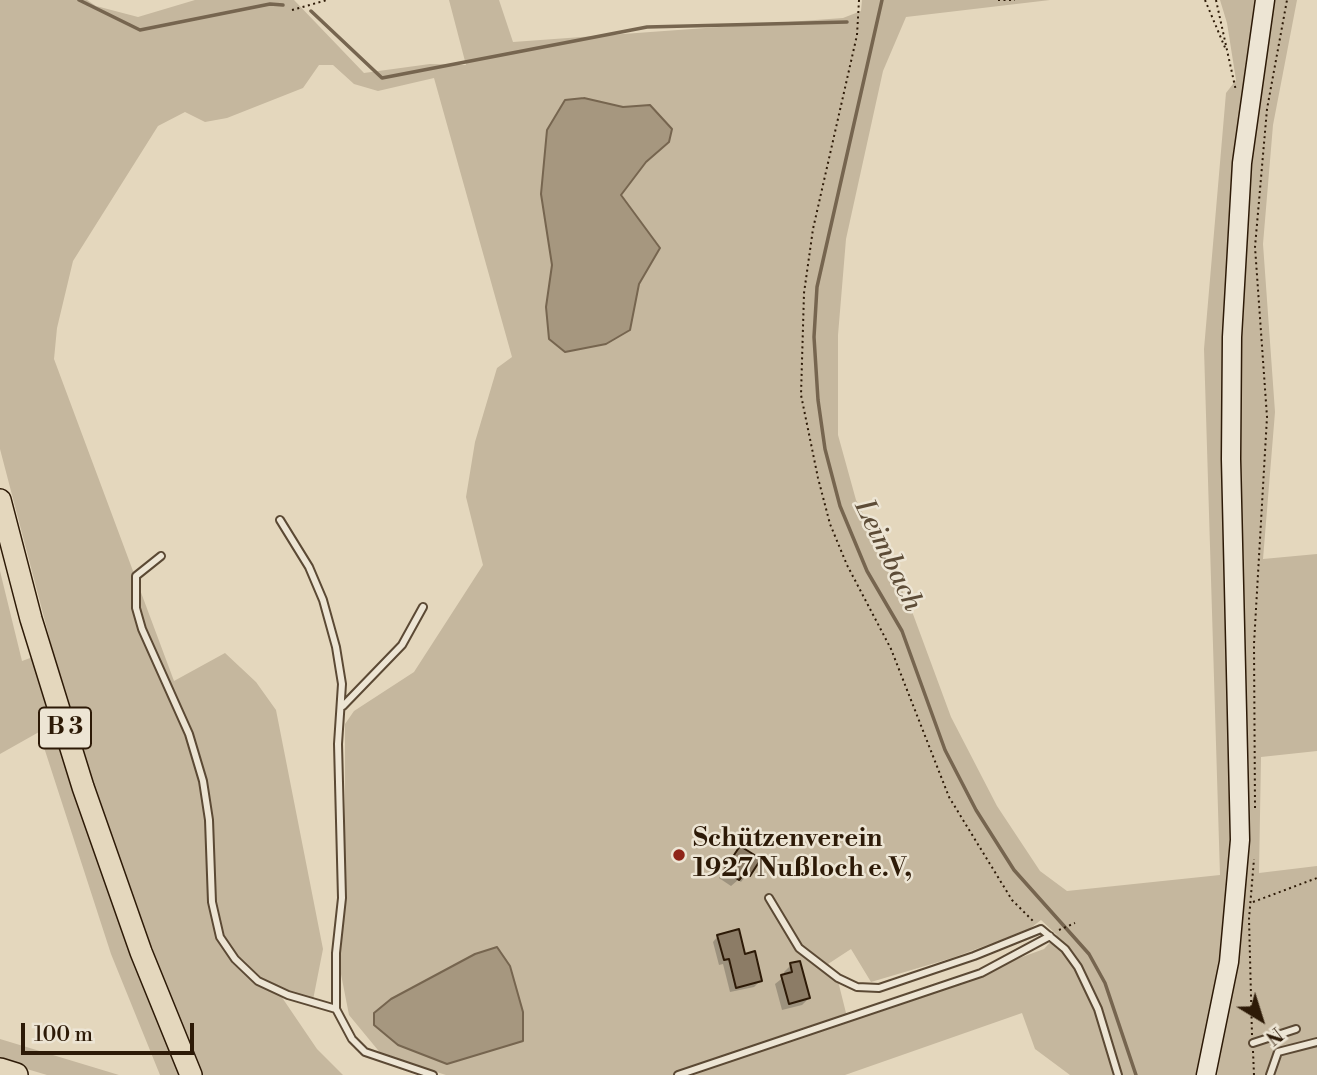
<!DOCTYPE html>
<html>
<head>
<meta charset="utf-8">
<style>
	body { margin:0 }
	#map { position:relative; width:1317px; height:1075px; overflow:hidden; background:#e4d7bd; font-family:"Libre Bodoni",serif }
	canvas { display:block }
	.north { position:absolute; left:1226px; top:984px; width:70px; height:70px; -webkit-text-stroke:5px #ede5d4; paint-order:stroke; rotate:142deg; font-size:19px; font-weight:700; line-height:28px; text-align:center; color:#2d1a07 }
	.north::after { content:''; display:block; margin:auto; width:24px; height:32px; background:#2d1a07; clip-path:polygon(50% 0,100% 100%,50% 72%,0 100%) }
	.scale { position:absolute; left:21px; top:1023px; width:173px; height:32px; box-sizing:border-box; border:4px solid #2d1a07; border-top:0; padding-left:9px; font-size:21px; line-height:24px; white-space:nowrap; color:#2d1a07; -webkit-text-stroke:5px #ede5d4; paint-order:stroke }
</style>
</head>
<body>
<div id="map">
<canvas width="1317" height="1075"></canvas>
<div class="north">N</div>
<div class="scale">100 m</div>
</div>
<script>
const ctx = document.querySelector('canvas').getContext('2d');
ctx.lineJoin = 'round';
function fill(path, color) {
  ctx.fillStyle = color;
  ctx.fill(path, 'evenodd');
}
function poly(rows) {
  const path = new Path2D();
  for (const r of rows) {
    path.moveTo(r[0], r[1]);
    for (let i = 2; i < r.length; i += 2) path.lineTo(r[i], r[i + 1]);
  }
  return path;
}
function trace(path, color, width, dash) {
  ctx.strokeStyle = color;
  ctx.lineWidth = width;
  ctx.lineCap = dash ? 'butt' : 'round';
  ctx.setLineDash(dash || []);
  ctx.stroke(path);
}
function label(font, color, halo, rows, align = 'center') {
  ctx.font = font + ' "Libre Bodoni",serif';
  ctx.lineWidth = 5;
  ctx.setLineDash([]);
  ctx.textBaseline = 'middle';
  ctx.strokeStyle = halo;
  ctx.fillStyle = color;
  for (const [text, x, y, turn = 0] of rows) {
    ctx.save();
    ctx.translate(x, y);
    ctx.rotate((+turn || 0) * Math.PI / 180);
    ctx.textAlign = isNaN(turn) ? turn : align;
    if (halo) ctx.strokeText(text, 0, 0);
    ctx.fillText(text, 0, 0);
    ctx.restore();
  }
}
fill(poly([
	[0,0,87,0,96,6,138,17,195,0,294,0,364,73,430,64,466,65,449,0,499,0,513,42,843,18,861,11,862,0,1050,0,906,17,883,71,846,239,838,335,838,435,856,500,910,606,951,717,997,806,1040,871,1067,891,1220,875,1204,349,1226,93,1236,80,1227,23,1220,0,1257,0,1231,200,1223,357,1223,506,1229,636,1232,855,1218,992,1200,1075,1070,1075,1035,1049,1022,1013,845,1075,446,1075,382,1055,349,1015,340,969,345,879,345,724,354,711,414,672,483,565,466,497,475,442,497,368,512,357,434,78,378,91,354,84,333,65,319,65,303,88,227,118,205,122,185,112,158,126,73,261,57,328,54,359,174,681,225,653,256,682,276,710,323,949,312,1005,281,996,317,1049,343,1075,201,1075,144,936,74,732,0,449],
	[584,98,623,107,650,105,669,143,646,162,621,195,660,248,639,284,629,330,565,352,549,339,546,307,552,265,541,194,547,130,565,100],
	[1041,920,1057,935,1044,949,848,1021,838,981,828,964,851,949,871,982,952,958,1028,930],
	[475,954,510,966,523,1012,522,1041,391,999],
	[1272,0,1297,0,1273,125,1263,244,1275,412,1263,559,1317,554,1317,751,1261,757,1259,873,1317,866,1317,1075,1217,1075,1237,959,1249,840,1239,379,1249,163],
	[0,571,22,661,33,657,87,831,180,1075,160,1075,111,954,39,732,0,754],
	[0,1039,119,1075,47,1075,0,1061]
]), '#c5b79e');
const water = poly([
	[584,98,623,107,650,105,672,129,669,142,646,162,621,195,660,248,639,284,630,330,606,344,565,352,549,339,546,307,552,265,541,194,547,130,565,100,584,98],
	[497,947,510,966,523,1012,523,1041,447,1064,398,1045,374,1025,374,1013,391,999,475,954,497,947]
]);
fill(water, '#a6977f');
trace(water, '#76654f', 2);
fill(poly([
	[740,849,758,860,741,882,738,880,731,886,719,878],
	[718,936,760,981,754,987,730,992,723,964,719,965,713,942],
	[791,965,809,998,802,1005,782,1010,775,984,785,976,784,972]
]), '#0003');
trace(poly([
	[79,0,140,30,270,4,283,5],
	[882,0,817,287,814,337,818,400,825,449,840,506,867,571,902,631,945,750,976,810,1014,870,1089,954,1105,983,1136,1075],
	[311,11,382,78,647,27,847,22]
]), '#76654f', 3.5);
const building = poly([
	[740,846,761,859,750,876,745,873,739,880,724,870,740,846],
	[739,929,745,954,755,951,762,981,736,988,729,959,724,960,717,935,739,929],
	[800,961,810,998,789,1004,781,975,792,972,790,963,800,961]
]);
fill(building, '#8c7c66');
trace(building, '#2d1a07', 2);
const lane = poly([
	[280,520,309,567,323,600,336,647,342,684,338,744,342,898,336,953,336,1009,352,1039,365,1052,433,1075],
	[161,556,136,576,136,608,142,629,189,734,203,781,209,820,212,902,220,937,235,959,258,981,288,995,336,1009],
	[343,706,402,645,423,607],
	[769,898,799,948,838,978,857,987,879,988,974,956,1041,929,1065,949,1078,967,1098,1009,1118,1075],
	[1253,1043,1296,1029],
	[678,1075,981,973,1050,936],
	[1270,1075,1278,1052,1317,1042]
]);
const secondary = poly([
	[1206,1075,1229,962,1240,840,1231,459,1232,337,1242,163,1265,0]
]);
const primary = poly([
	[0,500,31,619,83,787,141,952,191,1075]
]);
const highway = poly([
	[0,1070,16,1075]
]);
trace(lane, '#5b4934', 10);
trace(secondary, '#2d1a07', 21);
trace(primary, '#2d1a07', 24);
trace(highway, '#2d1a07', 26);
trace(poly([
	[859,0,857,35,813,229,804,293,801,395,818,478,830,524,847,565,891,649,949,797,1012,900,1033,921],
	[998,0,1015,0],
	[1205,0,1226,50],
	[1216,0,1236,91],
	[292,10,327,0],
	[1255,808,1254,644,1267,417,1255,247,1267,109,1287,0],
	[1253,902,1317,878],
	[1059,930,1075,923],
	[1252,1035,1249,919,1254,859],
	[1253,1051,1254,1075]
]), '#2d1a07', 2, [2, 3.5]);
trace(lane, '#ede5d4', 6);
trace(secondary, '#ede5d4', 18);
trace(primary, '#e4d7bd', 21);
trace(highway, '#e4d7bd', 23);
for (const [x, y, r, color] of [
	[679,855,7,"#8f2418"]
]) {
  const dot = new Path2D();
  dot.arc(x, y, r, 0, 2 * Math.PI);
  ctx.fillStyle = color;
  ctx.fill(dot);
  trace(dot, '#ede5d4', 2.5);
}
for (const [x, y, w] of [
	[65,728,52]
]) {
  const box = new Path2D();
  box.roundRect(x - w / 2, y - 20.5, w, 41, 5);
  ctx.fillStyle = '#ede5d4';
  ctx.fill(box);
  trace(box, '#2d1a07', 2);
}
label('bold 24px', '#2d1a07', null, [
	["B 3",65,728]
]);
label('bold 26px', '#2d1a07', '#ede5d4', [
	["Schützenverein",693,840],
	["1927 Nußloch e.V,",693,870]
], 'left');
label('italic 28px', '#5d4c37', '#ede5d4', [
	["Leimbach",887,556,64]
]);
</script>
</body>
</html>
